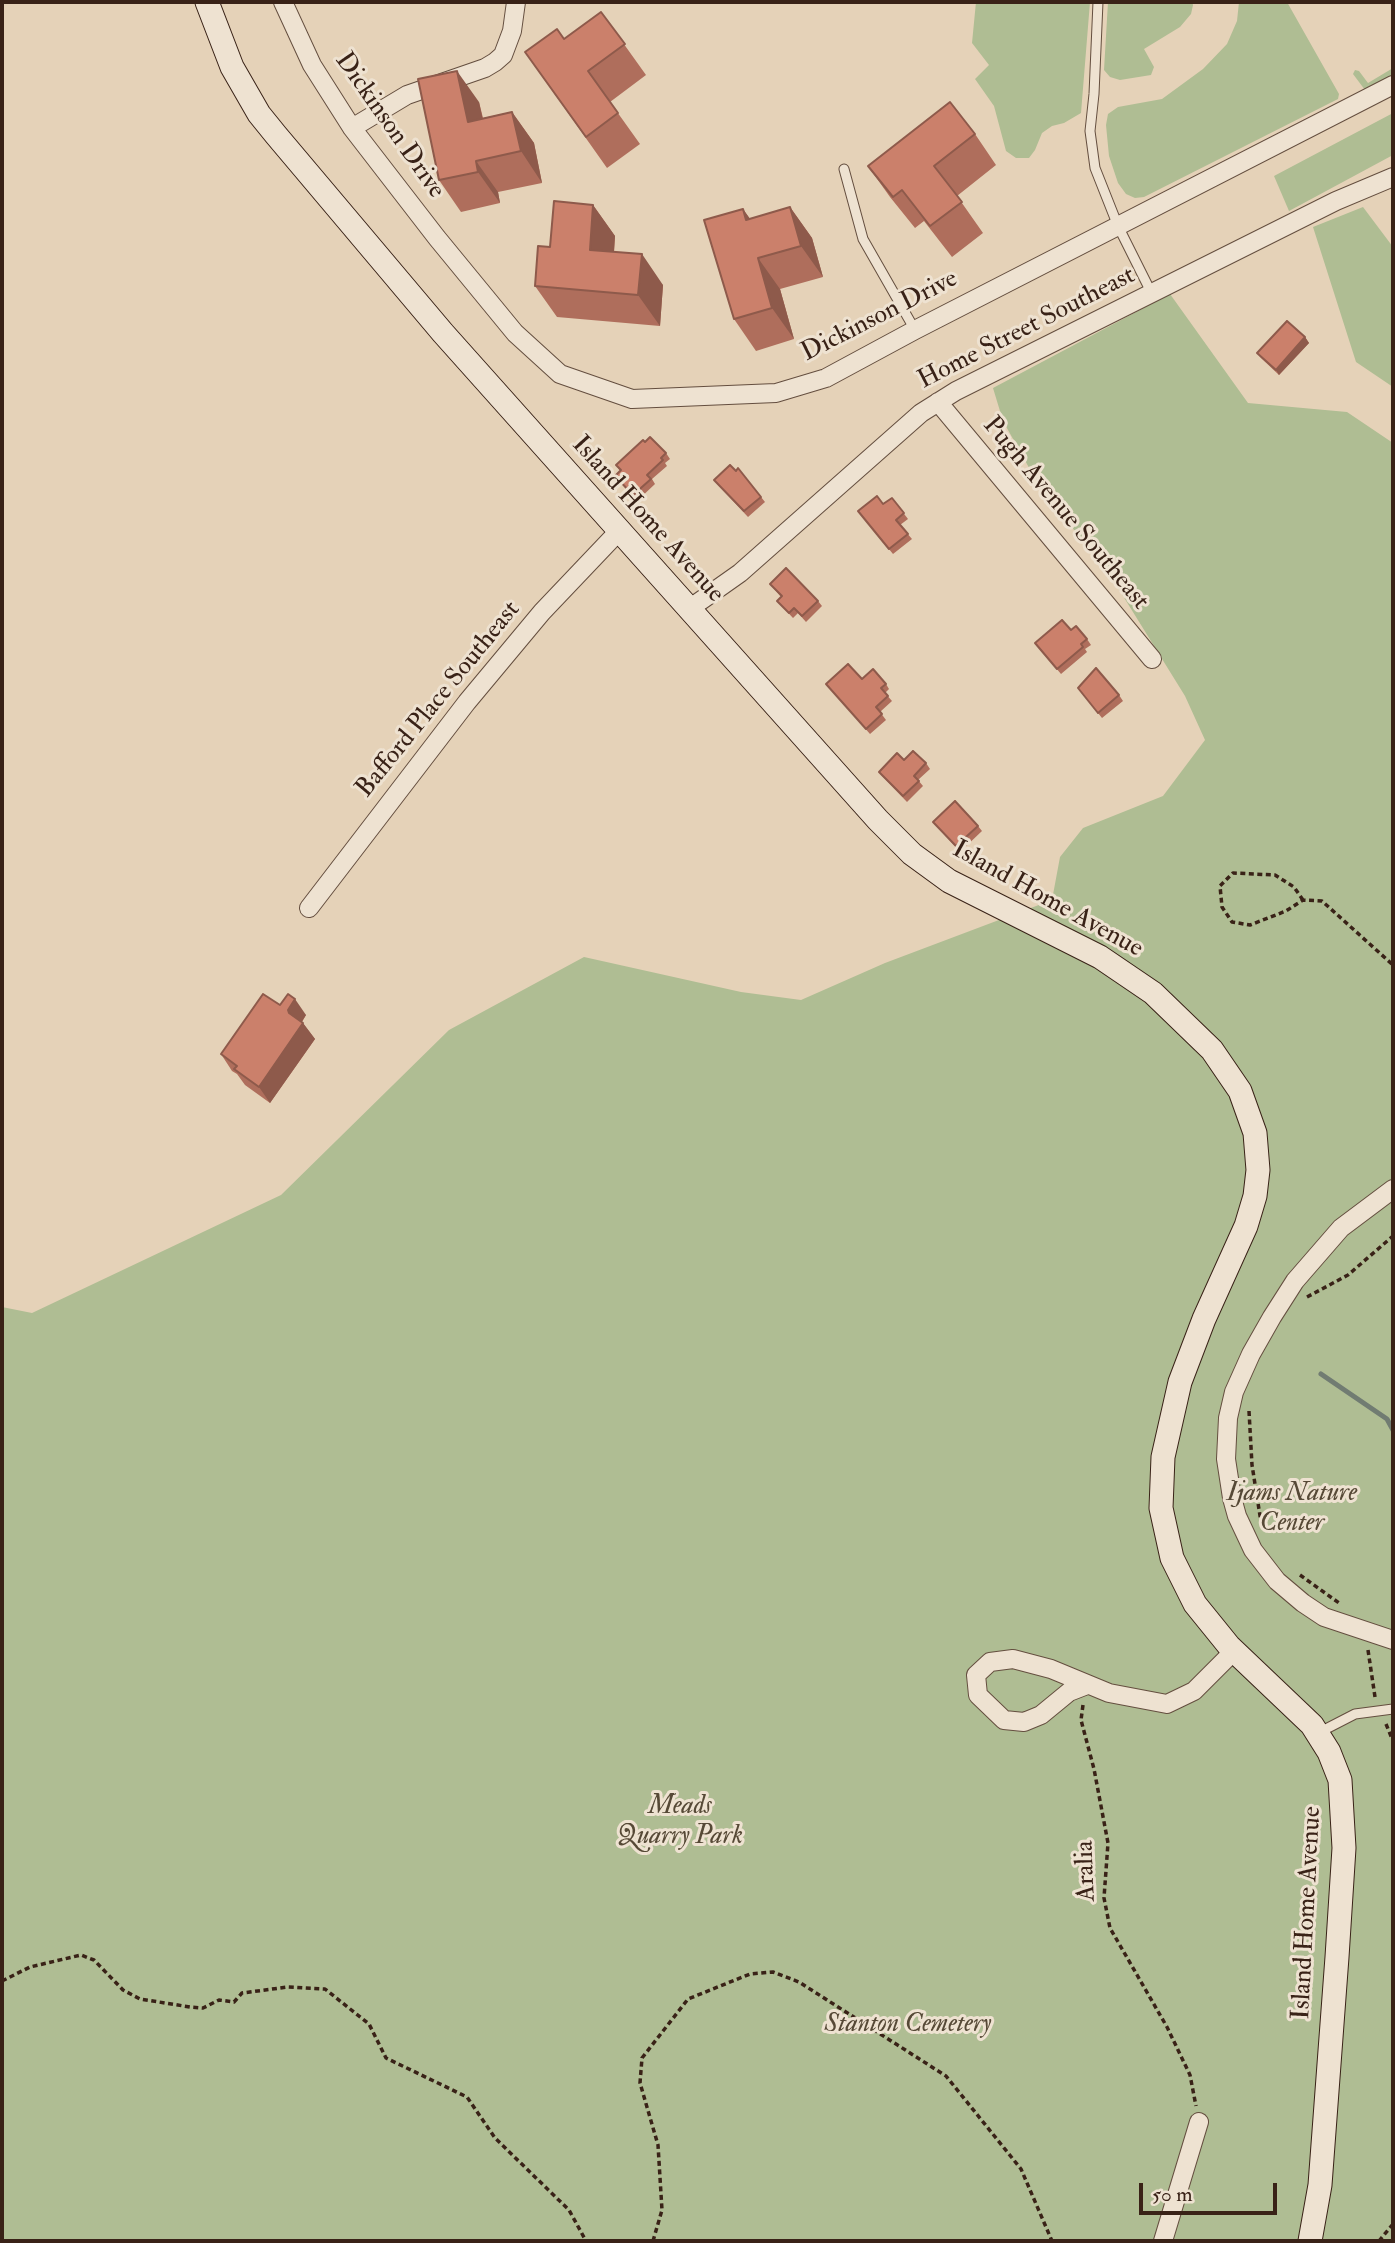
<!DOCTYPE html>
<html>
<head>
<meta charset="utf-8">
<style>
	body { margin:0 }
	#map { position:relative; width:1395px; height:2243px; overflow:hidden; background:#e5d2b8; font-family:"IM FELL Double Pica",serif }
	canvas { display:block }
	.frame { position:absolute; inset:0; border:4px solid #392217; pointer-events:none }
	.scale { position:absolute; left:1139px; top:2183px; width:138px; height:32px; box-sizing:border-box; border:4px solid #392217; border-top:0; padding-left:9px; font-size:21px; line-height:24px; white-space:nowrap; color:#392217; -webkit-text-stroke:5px #eee2d1; paint-order:stroke }
</style>
</head>
<body>
<div id="map">
<canvas width="1395" height="2243"></canvas>
<div class="frame"></div>
<div class="scale">50 m</div>
</div>
<script>
const ctx = document.querySelector('canvas').getContext('2d');
ctx.lineJoin = 'round';
function fill(path, color) {
  ctx.fillStyle = color;
  ctx.fill(path, 'evenodd');
}
function poly(rows) {
  const path = new Path2D();
  for (const r of rows) {
    path.moveTo(r[0], r[1]);
    for (let i = 2; i < r.length; i += 2) path.lineTo(r[i], r[i + 1]);
  }
  return path;
}
function trace(path, color, width, dash) {
  ctx.strokeStyle = color;
  ctx.lineWidth = width;
  ctx.lineCap = dash ? 'butt' : 'round';
  ctx.setLineDash(dash || []);
  ctx.stroke(path);
}
function label(font, color, halo, rows, align = 'center') {
  ctx.font = font + ' "IM FELL Double Pica",serif';
  ctx.lineWidth = 6;
  ctx.setLineDash([]);
  ctx.textBaseline = 'middle';
  ctx.strokeStyle = halo;
  ctx.fillStyle = color;
  for (const [text, x, y, turn = 0] of rows) {
    ctx.save();
    ctx.translate(x, y);
    ctx.rotate((+turn || 0) * Math.PI / 180);
    ctx.textAlign = isNaN(turn) ? turn : align;
    if (halo) ctx.strokeText(text, 0, 0);
    ctx.fillText(text, 0, 0);
    ctx.restore();
  }
}
fill(poly([
	[976,2,1090,2,1081,113,1064,123,1052,126,1042,133,1035,150,1029,158,1016,158,1006,151,994,106,975,79,989,65,972,43],
	[1108,2,1192,2,1193,5,1191,14,1180,27,1144,49,1154,67,1151,75,1120,80,1110,77,1104,70],
	[1239,2,1287,2,1339,94,1338,99,1144,197,1135,198,1126,194,1118,183,1109,156,1106,125,1108,114,1118,107,1162,99,1203,69,1227,44,1237,21],
	[1393,68,1393,75,1365,90,1353,74,1355,70,1359,71,1368,83],
	[1393,113,1393,155,1289,211,1274,176],
	[1363,207,1393,247,1393,387,1356,362,1313,227],
	[1170,294,1248,403,1347,412,1393,443,1393,2241,2,2241,2,1307,32,1313,281,1195,449,1030,584,957,741,992,801,1000,885,963,1052,900,1060,857,1083,828,1163,796,1205,740,1185,696,1115,583,1037,482,1003,421,993,388]
]), '#afbd93');
trace(poly([
	[1321,1374,1387,1419,1393,1430]
]), '#717c72', 5);
const lane = poly([
	[1098,2,1094,94,1090,131,1095,168,1118,226,1152,294],
	[844,169,863,239,915,330],
	[1320,1732,1355,1714,1393,1709]
]);
const street = poly([
	[283,2,312,65,352,128,437,238,515,333,560,374,632,399,776,393,826,378,915,330,1393,85],
	[352,128,407,95,485,68,495,62,503,55,512,31,516,2],
	[938,402,1152,659],
	[689,609,740,573,921,413,956,391,1336,201,1393,177],
	[309,908,467,702,542,612,619,531],
	[1393,1189,1341,1228,1295,1281,1272,1317,1251,1354,1234,1392,1228,1418,1226,1459,1232,1498,1237,1516,1253,1550,1277,1581,1303,1603,1324,1617,1393,1640],
	[1087,1685,1069,1692,1041,1715,1024,1722,1004,1720,978,1695,976,1675,990,1662,1013,1659,1051,1669,1109,1693,1167,1704,1194,1691,1234,1651],
	[1163,2241,1199,2122]
]);
const secondary = poly([
	[207,2,232,67,259,114,276,135,443,333,878,820,912,854,949,881,1100,957,1153,993,1212,1050,1240,1091,1255,1133,1258,1170,1255,1196,1246,1226,1204,1319,1180,1382,1163,1457,1161,1508,1172,1558,1195,1604,1229,1646,1312,1725,1329,1752,1340,1780,1344,1848,1337,1957,1320,2185,1310,2241]
]);
trace(lane, '#644e3f', 11);
trace(street, '#644e3f', 20);
trace(secondary, '#392217', 25);
trace(poly([
	[1303,900,1294,887,1275,875,1233,873,1220,886,1222,907,1232,922,1250,925,1286,911,1303,900,1322,901,1393,965],
	[1307,1297,1348,1275,1393,1236],
	[1249,1411,1252,1465,1261,1522],
	[1300,1575,1339,1603],
	[1368,1650,1375,1697],
	[1083,1705,1081,1720,1094,1769,1108,1843,1104,1898,1110,1928,1167,2027,1190,2075,1196,2106],
	[1386,1724,1393,1741],
	[2,1981,30,1967,81,1955,94,1960,123,1990,140,1999,190,2007,203,2008,219,2000,234,2002,242,1993,288,1987,325,1989,369,2024,386,2058,467,2097,495,2138,569,2210,586,2241],
	[653,2241,662,2210,658,2145,640,2083,642,2058,688,1999,750,1974,773,1972,799,1982,946,2076,1021,2169,1052,2241],
	[1379,2241,1393,2224]
]), '#392217', 3.5, [5, 3.5]);
trace(lane, '#eee2d1', 9);
trace(street, '#eee2d1', 18);
trace(secondary, '#eee2d1', 23);
fill(poly([
	[601,12,646,75,610,102,640,144,607,168,525,52,564,39],
	[479,102,483,118,512,112,534,143,542,183,498,192,500,203,461,212,439,180],
	[975,134,996,165,957,196,983,233,952,257,924,221,915,228,890,197,868,166],
	[593,205,615,236,614,252,663,285,660,326,557,317,535,286],
	[790,207,812,238,823,277,780,289,794,339,756,351,734,319,743,209,750,219],
	[1305,337,1309,343,1279,375,1261,358,1257,353],
	[645,442,666,453,670,459,665,463,667,466,652,479,655,484,637,501,615,476,620,471,616,465],
	[738,468,765,502,748,517,718,485,714,480,736,471],
	[892,498,908,519,900,525,912,539,893,554,862,516,883,504],
	[770,584,818,601,822,606,806,622,798,613,793,618,777,601,781,597],
	[1071,630,1087,639,1091,645,1085,649,1087,652,1061,674,1035,643],
	[862,679,886,684,889,689,885,693,892,701,880,712,886,720,870,734,826,684],
	[1078,688,1119,695,1123,701,1102,718],
	[904,760,926,763,930,769,918,780,923,786,907,802,883,777,879,772],
	[933,822,978,826,982,831,960,852],
	[280,1005,306,1015,302,1022,315,1039,270,1103,245,1085,237,1074,232,1071,221,1054]
]), '#af6e5c');
fill(poly([
	[457,71,479,102,490,153,468,122],
	[512,112,534,143,542,183,521,151],
	[476,161,498,192,500,203,478,172],
	[593,205,615,236,612,281,590,250],
	[790,207,812,238,823,277,801,246],
	[743,209,765,240,746,220],
	[642,254,663,285,660,326,638,295],
	[758,258,780,289,794,339,772,308],
	[1305,337,1309,343,1279,375,1276,370],
	[295,999,306,1015,299,1026,303,1023,315,1039,270,1103,259,1087,288,1010]
]), '#8e5a4b');
const building = poly([
	[601,12,625,44,588,71,618,113,586,137,525,52,557,29,564,39,601,12],
	[457,71,468,122,512,112,521,151,476,161,478,172,439,180,418,79,457,71],
	[950,102,975,134,934,166,962,202,930,226,902,190,893,197,868,166,950,102],
	[554,201,593,205,590,250,642,254,638,295,535,286,538,246,550,247,554,201],
	[790,207,801,246,758,258,772,308,734,319,704,220,743,209,746,220,790,207],
	[1287,321,1305,337,1276,370,1257,353,1287,321],
	[650,437,666,453,661,458,663,460,647,475,651,479,633,495,615,476,621,470,616,465,643,440,645,442,650,437],
	[730,465,736,471,738,468,761,497,744,511,714,480,730,465],
	[877,496,883,504,892,498,904,513,896,520,908,534,889,549,858,511,877,496],
	[786,568,818,601,802,616,794,608,789,613,777,601,782,596,770,584,786,568],
	[1062,620,1071,630,1076,626,1087,639,1081,644,1083,647,1057,669,1035,643,1062,620],
	[848,664,862,679,873,669,886,684,881,688,888,696,876,707,882,714,866,729,826,684,848,664],
	[1096,668,1119,695,1098,713,1078,688,1096,668],
	[913,751,926,763,914,776,919,781,903,796,879,772,897,753,904,760,913,751],
	[955,801,978,826,956,846,933,822,955,801],
	[263,994,280,1005,288,994,295,999,288,1010,289,1013,303,1023,259,1087,234,1069,237,1066,221,1054,263,994]
]);
fill(building, '#cb806b');
trace(building, '#8e5a4b', 2);
label('26px', '#392217', '#eee2d1', [
	["Dickinson Drive",389,126,55],
	["Dickinson Drive",880,317,-27],
	["Home Street Southeast",1027,329,-27],
	["Pugh Avenue Southeast",1065,514,50],
	["Island Home Avenue",647,520,48],
	["Bafford Place Southeast",439,700,-51],
	["Island Home Avenue",1047,900,29],
	["Aralia",1087,1871,-92],
	["Island Home Avenue",1308,1913,-87]
]);
label('italic 26px', '#564936', '#eee2d1', [
	["Ijams Nature",1292,1494],
	["Center",1292,1524],
	["Meads",680,1807],
	["Quarry Park",680,1837],
	["Stanton Cemetery",908,2025]
]);
</script>
</body>
</html>
